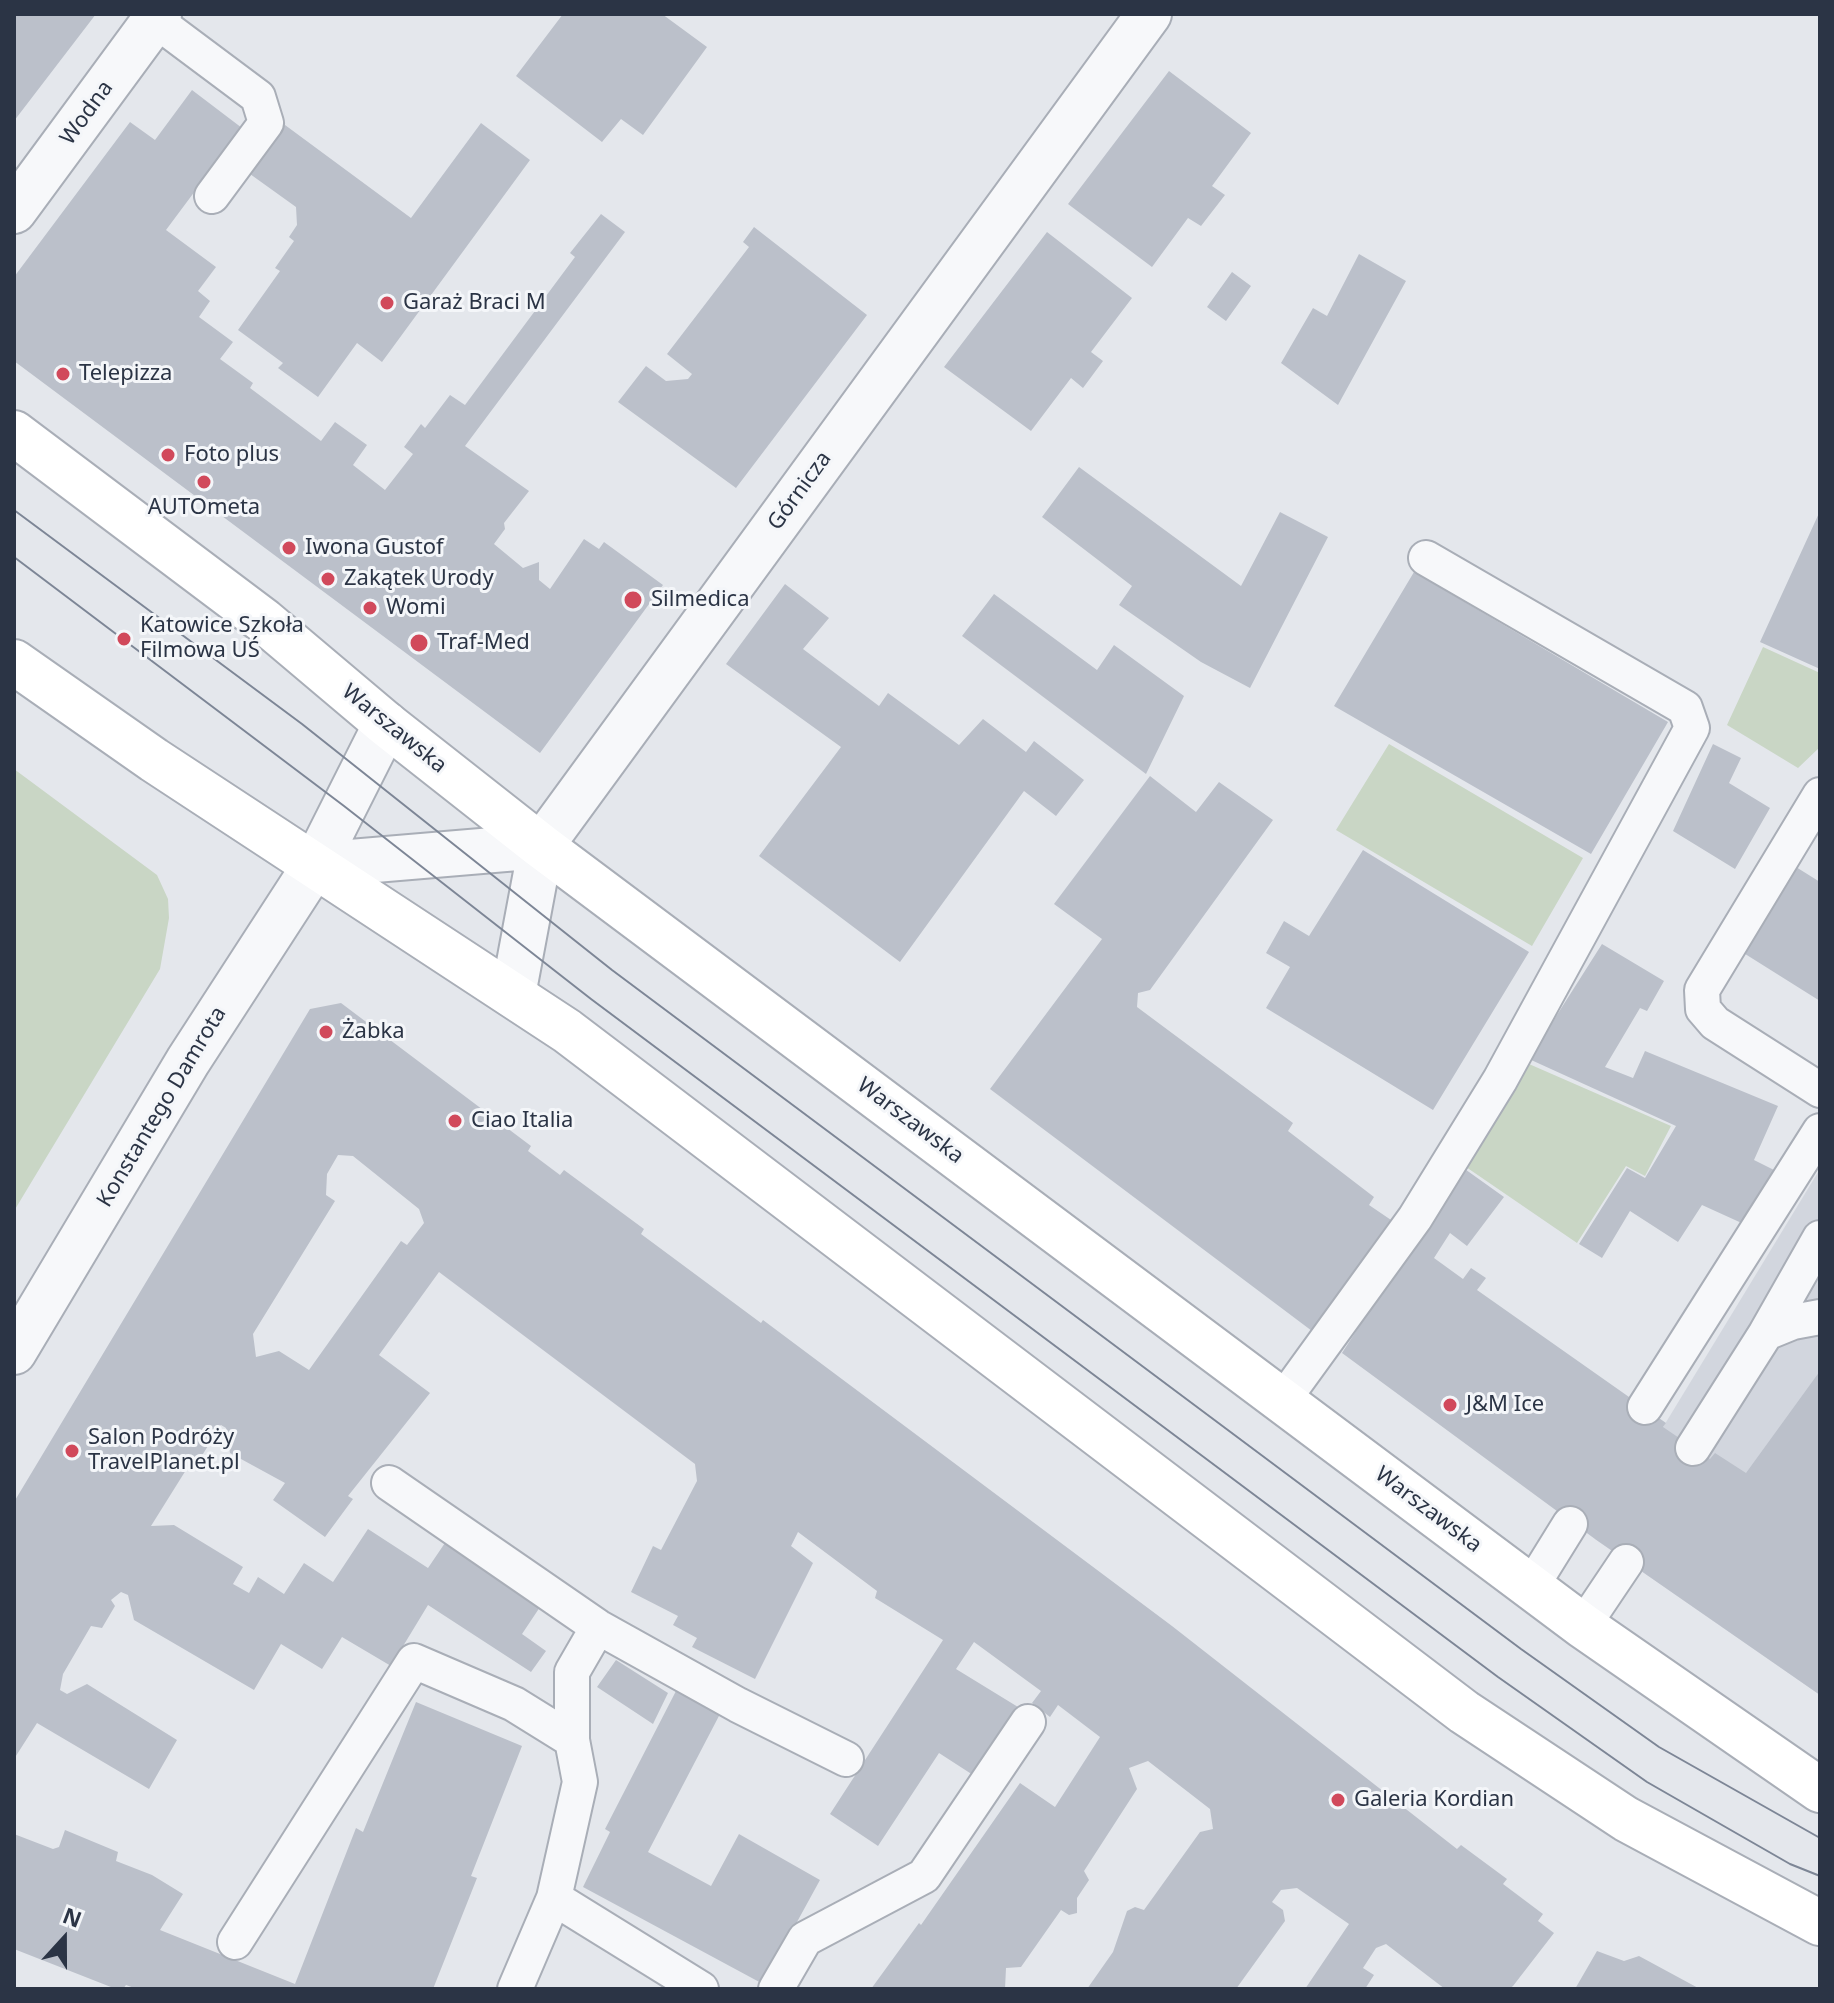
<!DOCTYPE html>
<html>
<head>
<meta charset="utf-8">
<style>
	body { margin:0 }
	#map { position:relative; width:1834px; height:2003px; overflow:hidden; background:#e4e7ec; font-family:"Noto Sans",sans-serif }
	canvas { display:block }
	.frame { position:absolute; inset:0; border:16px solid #2b3445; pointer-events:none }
	.north { position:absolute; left:24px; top:1899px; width:80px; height:80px; -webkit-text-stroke:6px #f4f6f9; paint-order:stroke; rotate:21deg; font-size:22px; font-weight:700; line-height:32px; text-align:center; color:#2b3445 }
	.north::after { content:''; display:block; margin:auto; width:28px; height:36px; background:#2b3445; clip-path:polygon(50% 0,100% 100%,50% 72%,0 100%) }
</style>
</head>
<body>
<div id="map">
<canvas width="1834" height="2003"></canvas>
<div class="frame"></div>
<div class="north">N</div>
</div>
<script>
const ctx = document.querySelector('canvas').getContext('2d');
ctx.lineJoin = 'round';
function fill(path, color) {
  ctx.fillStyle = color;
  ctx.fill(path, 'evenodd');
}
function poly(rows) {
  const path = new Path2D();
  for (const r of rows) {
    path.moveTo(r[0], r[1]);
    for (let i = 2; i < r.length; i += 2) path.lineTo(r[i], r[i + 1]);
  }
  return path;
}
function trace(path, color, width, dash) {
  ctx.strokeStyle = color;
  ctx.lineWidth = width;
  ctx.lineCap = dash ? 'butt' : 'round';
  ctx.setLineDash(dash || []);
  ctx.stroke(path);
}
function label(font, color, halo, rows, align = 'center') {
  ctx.font = font + ' "Noto Sans",sans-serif';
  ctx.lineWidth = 6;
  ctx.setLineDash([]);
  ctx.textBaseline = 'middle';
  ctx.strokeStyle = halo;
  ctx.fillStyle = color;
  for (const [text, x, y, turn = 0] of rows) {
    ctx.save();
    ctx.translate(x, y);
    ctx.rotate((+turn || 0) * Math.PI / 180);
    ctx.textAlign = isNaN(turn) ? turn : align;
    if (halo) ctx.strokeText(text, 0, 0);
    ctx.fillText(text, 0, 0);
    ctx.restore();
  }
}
fill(poly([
	[1820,1169,1820,1695,1595,1539]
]), '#d2d6de');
fill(poly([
	[1763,647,1820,673,1820,747,1798,768,1727,725],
	[1389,744,1583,858,1532,946,1336,830],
	[14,769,157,875,168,899,169,918,160,969,14,1211],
	[1529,1064,1671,1126,1645,1176,1626,1166,1577,1243,1466,1167]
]), '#c9d6c5');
fill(poly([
	[14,14,96,14,14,121],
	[563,14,662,14,707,47,643,135,621,119,602,142,516,76],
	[1169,71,1251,133,1212,186,1225,195,1201,226,1188,218,1152,267,1068,204],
	[192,90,242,128,166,230,216,267,198,291,210,301,199,317,233,342,220,359,253,383,250,388,321,441,335,422,367,445,353,465,385,490,413,454,404,447,421,424,425,428,450,395,465,405,575,257,570,253,601,214,625,232,465,446,529,491,504,523,505,529,494,544,523,568,539,562,539,580,550,589,584,539,599,549,604,542,663,585,540,753,14,361,14,277,130,122,155,140],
	[481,123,530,160,382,362,357,343,318,397,278,368,283,363,238,330,280,271,275,268,294,241,289,237,297,225,296,207,250,174,285,125,411,218],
	[754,227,867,315,736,488,618,402,646,366,666,381,688,379,692,374,667,354,749,247,743,242],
	[1047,232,1132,298,1091,352,1103,361,1083,388,1071,378,1031,431,944,367],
	[1359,254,1406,281,1338,405,1281,363,1313,308,1327,316],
	[1232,272,1251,286,1226,321,1207,307],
	[1079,467,1241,586,1280,512,1328,537,1250,688,1201,662,1119,605,1132,586,1042,517],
	[1820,511,1820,669,1760,642],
	[1414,572,1668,722,1591,854,1334,706],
	[785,584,829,618,803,649,879,706,888,693,959,745,983,719,1026,752,1034,741,1084,780,1056,816,1024,791,900,962,759,856,841,747,726,664],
	[994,594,1097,670,1114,645,1184,696,1146,774,962,636],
	[1713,744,1741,758,1729,783,1770,808,1735,869,1673,831],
	[1150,776,1196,812,1219,782,1273,820,1150,990,1138,993,1137,1007,1293,1123,1288,1131,1374,1197,1369,1205,1394,1222,1312,1331,990,1089,1102,939,1054,904],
	[1363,850,1529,952,1433,1110,1266,1008,1290,967,1266,953,1284,921,1309,936],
	[1796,867,1820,882,1820,1001,1742,952],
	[1602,944,1664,981,1647,1011,1640,1008,1605,1067,1633,1078,1645,1051,1778,1106,1754,1160,1776,1171,1746,1225,1702,1205,1678,1242,1630,1211,1602,1258,1579,1244,1627,1168,1645,1178,1676,1126,1529,1059],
	[341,1003,531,1146,528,1151,560,1175,564,1170,644,1229,641,1234,761,1323,763,1320,1172,1626,1457,1849,1461,1845,1507,1879,1503,1884,1543,1914,1538,1921,1554,1933,1513,1986,1509,1989,1445,1989,1386,1944,1376,1948,1363,1968,1374,1975,1365,1989,1305,1989,1349,1924,1297,1888,1281,1890,1272,1902,1283,1910,1285,1921,1236,1989,1087,1989,1113,1952,1127,1911,1135,1907,1144,1910,1200,1832,1213,1829,1210,1809,1148,1761,1129,1768,1137,1789,1084,1871,1089,1880,1077,1898,1077,1913,1069,1915,1061,1910,1021,1967,1006,1968,1005,1989,871,1989,919,1923,921,1925,1020,1783,1055,1807,1100,1737,1058,1705,1050,1717,1032,1703,1041,1691,974,1642,956,1669,1018,1707,973,1775,939,1753,878,1846,830,1814,943,1640,875,1598,877,1591,798,1532,791,1546,813,1563,755,1679,692,1647,697,1638,673,1625,678,1616,631,1592,653,1546,661,1550,697,1481,695,1464,439,1272,379,1355,430,1393,348,1496,353,1499,325,1537,273,1500,285,1483,230,1453,226,1428,221,1425,208,1434,211,1441,198,1462,191,1462,151,1526,174,1525,243,1567,233,1584,249,1593,258,1577,284,1594,304,1563,333,1582,368,1529,428,1568,449,1537,544,1601,522,1634,546,1651,531,1672,428,1605,391,1666,342,1637,322,1669,281,1644,254,1690,134,1620,128,1595,121,1592,111,1600,115,1606,102,1628,91,1626,63,1674,60,1690,67,1694,87,1684,177,1740,149,1789,37,1723,14,1759,14,1502,310,1009],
	[338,1155,353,1156,419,1209,424,1223,407,1245,401,1241,309,1370,279,1351,256,1357,253,1334,335,1201,326,1195,327,1174],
	[1462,1167,1504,1197,1467,1246,1450,1233,1434,1258,1463,1279,1471,1268,1486,1278,1477,1290,1666,1423,1663,1427,1710,1459,1715,1453,1746,1473,1820,1371,1820,1695,1595,1539,1342,1353],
	[616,1660,668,1693,653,1724,597,1687],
	[676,1691,720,1714,648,1852,711,1886,739,1834,820,1880,763,1984,583,1887,610,1832,605,1829],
	[416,1702,522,1746,471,1876,477,1878,433,1989,137,1989,126,1985,123,1989,116,1989,14,1949,14,1834,53,1849,59,1847,65,1830,118,1852,116,1861,152,1875,183,1894,160,1930,295,1984,356,1828,363,1832],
	[1597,1951,1624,1961,1639,1956,1700,1989,1575,1989]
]), '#bbc0ca');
const lane = poly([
	[155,20,258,97,266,123,212,196],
	[1820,795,1702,990,1703,1009,1715,1023,1820,1090],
	[1766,1333,1820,1238],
	[1283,1400,1415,1218,1500,1080,1692,728,1685,708,1426,558],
	[1645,1407,1820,1131],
	[1693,1448,1766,1333,1793,1322,1820,1317],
	[389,1483,598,1627,738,1705,846,1759],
	[1531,1587,1570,1524],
	[1583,1626,1626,1562],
	[554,1898,701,1989],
	[235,1942,414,1661,514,1704,572,1740],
	[515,1989,554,1898,580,1782,572,1740,572,1672,598,1627],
	[776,1989,805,1939,924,1876,1028,1722]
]);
const street = poly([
	[14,211,159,14],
	[315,865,541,846],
	[513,995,541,846,1149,14],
	[14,1352,188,1061,315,865,386,724]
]);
const secondary = poly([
	[14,433,264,621,386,724,541,846,1583,1626,1820,1790],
	[14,662,154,760,567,1031,1464,1712,1626,1819,1820,1923]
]);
trace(lane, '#a9aeb7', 38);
trace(street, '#a9aeb7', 48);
trace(secondary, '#a9aeb7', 48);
trace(lane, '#f7f8fa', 34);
trace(street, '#f7f8fa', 44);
trace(secondary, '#fff', 44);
trace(poly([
	[14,510,302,724,612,970,1521,1649,1659,1747,1820,1838],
	[14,557,344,806,591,999,1498,1677,1647,1782,1790,1864,1820,1876]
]), '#7d8696', 2);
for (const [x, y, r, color] of [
	[387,303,8,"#d1495b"],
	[63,374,8,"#d1495b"],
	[168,455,8,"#d1495b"],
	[204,482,8,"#d1495b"],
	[289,548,8,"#d1495b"],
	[328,579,8,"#d1495b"],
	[633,600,10,"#d1495b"],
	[370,608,8,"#d1495b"],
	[124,639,8,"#d1495b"],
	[419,643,10,"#d1495b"],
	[326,1032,8,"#d1495b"],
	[455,1121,8,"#d1495b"],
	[1450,1405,8,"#d1495b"],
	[72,1451,8,"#d1495b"],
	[1338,1800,8,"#d1495b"]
]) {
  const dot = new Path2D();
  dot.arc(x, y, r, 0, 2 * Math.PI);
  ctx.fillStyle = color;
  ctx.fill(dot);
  trace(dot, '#f4f6f9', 3);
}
label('22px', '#2b3445', '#f4f6f9', [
	["Wodna",87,113,-54],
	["Górnicza",800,491,-54],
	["Warszawska",394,729,39],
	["Konstantego Damrota",162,1107,-59],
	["Warszawska",910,1121,37],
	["Warszawska",1428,1510,37]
]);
label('22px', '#2b3445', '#f4f6f9', [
	["Garaż Braci M",403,303],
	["Telepizza",79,374],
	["Foto plus",184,455],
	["AUTOmeta",204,508,"center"],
	["Iwona Gustof",305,548],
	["Zakątek Urody",344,579],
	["Silmedica",651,600],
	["Womi",386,608],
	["Katowice Szkoła",140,626],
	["Filmowa UŚ",140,651],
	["Traf-Med",437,643],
	["Żabka",342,1032],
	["Ciao Italia",471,1121],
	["J&M Ice",1466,1405],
	["Salon Podróży",88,1438],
	["TravelPlanet.pl",88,1463],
	["Galeria Kordian",1354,1800]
], 'left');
</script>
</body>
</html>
